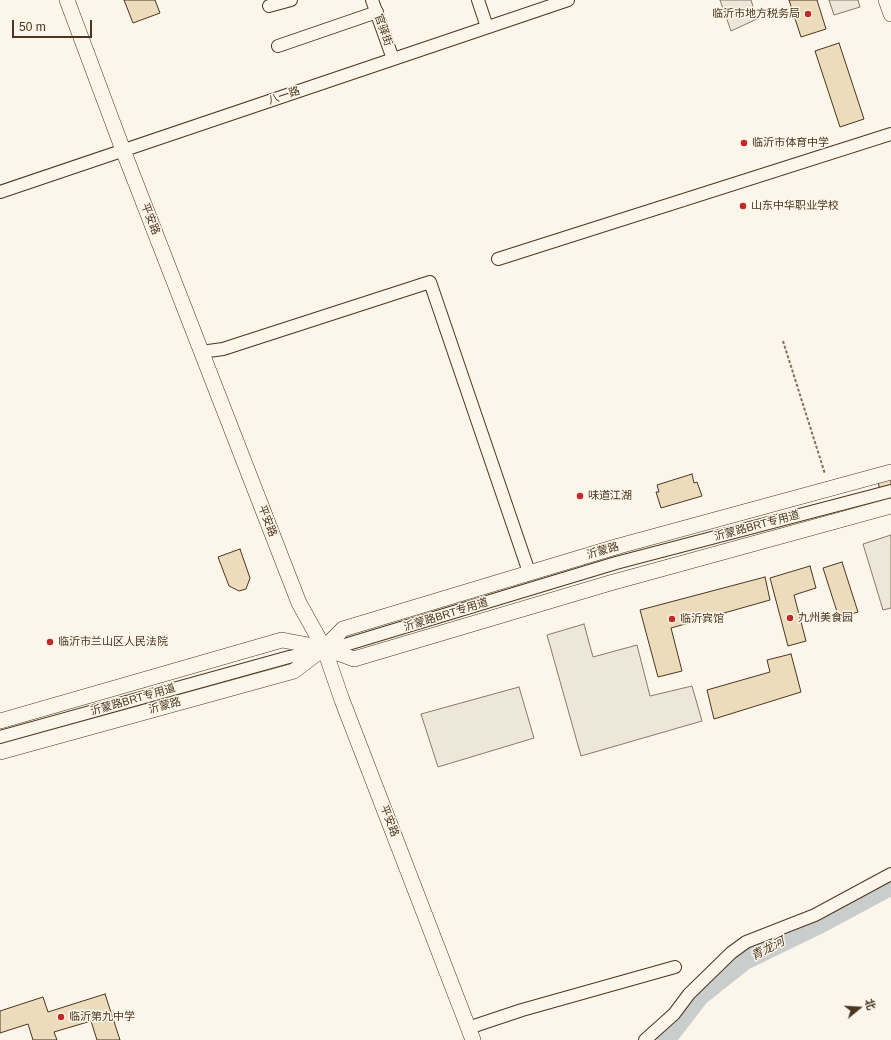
<!DOCTYPE html>
<html>
<head>
<meta charset="utf-8">
<style>
	body { margin:0 }
	#map { position:relative; width:891px; height:1040px; overflow:hidden; background:#fbf6e9; font-family:Arial,"Noto Sans SC",sans-serif }
	canvas { display:block }
	.north { position:absolute; left:839px; top:988px; width:40px; height:40px; -webkit-text-stroke:3px #fbf6e9; paint-order:stroke; rotate:72deg; font-size:11px; font-weight:700; line-height:16px; text-align:center; color:#4a3520 }
	.north::after { content:''; display:block; margin:auto; width:14px; height:18px; background:#4a3520; clip-path:polygon(50% 0,100% 100%,50% 72%,0 100%) }
	.scale { position:absolute; left:12px; top:20px; width:80px; height:18px; box-sizing:border-box; border:2px solid #4a3520; border-top:0; padding-left:5px; font-size:12px; line-height:14px; white-space:nowrap; color:#4a3520; -webkit-text-stroke:3px #fbf6e9; paint-order:stroke }
</style>
</head>
<body>
<div id="map">
<canvas width="891" height="1040"></canvas>
<div class="north">北</div>
<div class="scale">50 m</div>
</div>
<script>
const ctx = document.querySelector('canvas').getContext('2d');
ctx.lineJoin = 'round';
function fill(path, color) {
  ctx.fillStyle = color;
  ctx.fill(path, 'evenodd');
}
function poly(rows) {
  const path = new Path2D();
  for (const r of rows) {
    path.moveTo(r[0], r[1]);
    for (let i = 2; i < r.length; i += 2) path.lineTo(r[i], r[i + 1]);
  }
  return path;
}
function trace(path, color, width, dash) {
  ctx.strokeStyle = color;
  ctx.lineWidth = width;
  ctx.lineCap = dash ? 'butt' : 'round';
  ctx.setLineDash(dash || []);
  ctx.stroke(path);
}
function label(font, color, halo, rows, align = 'center') {
  ctx.font = font + ' Arial,"Noto Sans SC",sans-serif';
  ctx.lineWidth = 3;
  ctx.setLineDash([]);
  ctx.textBaseline = 'middle';
  ctx.strokeStyle = halo;
  ctx.fillStyle = color;
  for (const [text, x, y, turn = 0] of rows) {
    ctx.save();
    ctx.translate(x, y);
    ctx.rotate((+turn || 0) * Math.PI / 180);
    ctx.textAlign = isNaN(turn) ? turn : align;
    if (halo) ctx.strokeText(text, 0, 0);
    ctx.fillText(text, 0, 0);
    ctx.restore();
  }
}
const parking = poly([
	[720,0,751,0,757,19,731,31,720,0],
	[829,0,858,0,860,7,834,15,829,0],
	[891,535,891,608,883,610,863,544,891,535],
	[584,624,593,657,637,645,650,696,692,686,702,721,581,756,547,635,584,624],
	[519,687,534,738,438,767,421,714,519,687]
]);
fill(parking, '#ede7d9');
trace(parking, '#887966', 1);
trace(poly([
	[666,1040,700,996,744,961,818,925,891,886]
]), '#c9cecd', 19);
const building = poly([
	[124,0,155,0,160,13,133,23,124,0],
	[789,0,817,0,826,29,801,37,789,0],
	[839,43,864,119,840,127,815,51,839,43],
	[692,474,694,483,697,482,702,496,661,508,656,492,659,492,657,485,692,474],
	[891,479,891,487,880,490,878,482,891,479],
	[240,549,250,578,246,589,239,591,229,586,218,557,240,549],
	[842,562,858,612,839,618,823,568,842,562],
	[810,566,816,588,794,595,806,641,788,646,770,578,810,566],
	[765,577,770,600,671,628,682,671,658,677,640,610,765,577],
	[791,654,801,692,714,719,707,690,770,672,767,660,791,654],
	[105,994,120,1040,97,1040,91,1021,54,1032,57,1040,33,1040,28,1024,0,1033,0,1011,43,997,48,1012,105,994]
]);
fill(building, '#ecdcbc');
trace(building, '#4a3520', 1);
const minor = poly([
	[372,0,393,59],
	[478,0,487,27],
	[269,6,291,0],
	[278,46,377,12],
	[0,192,568,0],
	[498,259,891,134],
	[201,352,223,349,430,282,529,572],
	[0,737,289,657,348,644,616,563,891,491],
	[468,1028,522,1010,675,967],
	[645,1040,674,1014,689,994,731,953,746,942,815,915,891,874]
]);
const major = poly([
	[67,0,123,150,299,603,324,648,342,700,473,1040],
	[886,0,891,14],
	[0,721,282,640,324,648,354,659,610,583,891,506],
	[0,752,294,671,324,648,343,629,619,546,891,472]
]);
trace(minor, '#4a3520', 14);
trace(major, '#4a3520', 16);
trace(poly([
	[783,341,825,474]
]), '#7f6f5c', 2, [3, 2]);
trace(minor, '#fbf6e9', 12);
trace(major, '#fbf6e9', 15);
for (const [x, y, r, color] of [
	[808,14,4,"#c62828"],
	[744,143,4,"#c62828"],
	[743,206,4,"#c62828"],
	[580,496,4,"#c62828"],
	[790,618,4,"#c62828"],
	[672,619,4,"#c62828"],
	[50,642,4,"#c62828"],
	[61,1017,4,"#c62828"]
]) {
  const dot = new Path2D();
  dot.arc(x, y, r, 0, 2 * Math.PI);
  ctx.fillStyle = color;
  ctx.fill(dot);
  trace(dot, '#fbf6e9', 1.5);
}
label('11px', '#4a3520', '#fbf6e9', [
	["临沂市地方税务局",800,14,"right"],
	["临沂市体育中学",752,143],
	["山东中华职业学校",751,206],
	["味道江湖",588,496],
	["九州美食园",798,618],
	["临沂宾馆",680,619],
	["临沂市兰山区人民法院",58,642],
	["临沂第九中学",69,1017]
], 'left');
label('11px', '#4a3520', '#fbf6e9', [
	["官驿街",383,30,71],
	["八一路",284,96,-19],
	["平安路",150,219,69],
	["平安路",267,521,69],
	["沂蒙路BRT专用道",757,526,-15],
	["沂蒙路",603,551,-16],
	["沂蒙路BRT专用道",446,615,-17],
	["沂蒙路BRT专用道",133,700,-16],
	["沂蒙路",165,706,-15],
	["平安路",389,821,69]
]);
label('italic 12px', '#4a3520', '#fbf6e9', [
	["青龙河",768,949,-27]
]);
</script>
</body>
</html>
